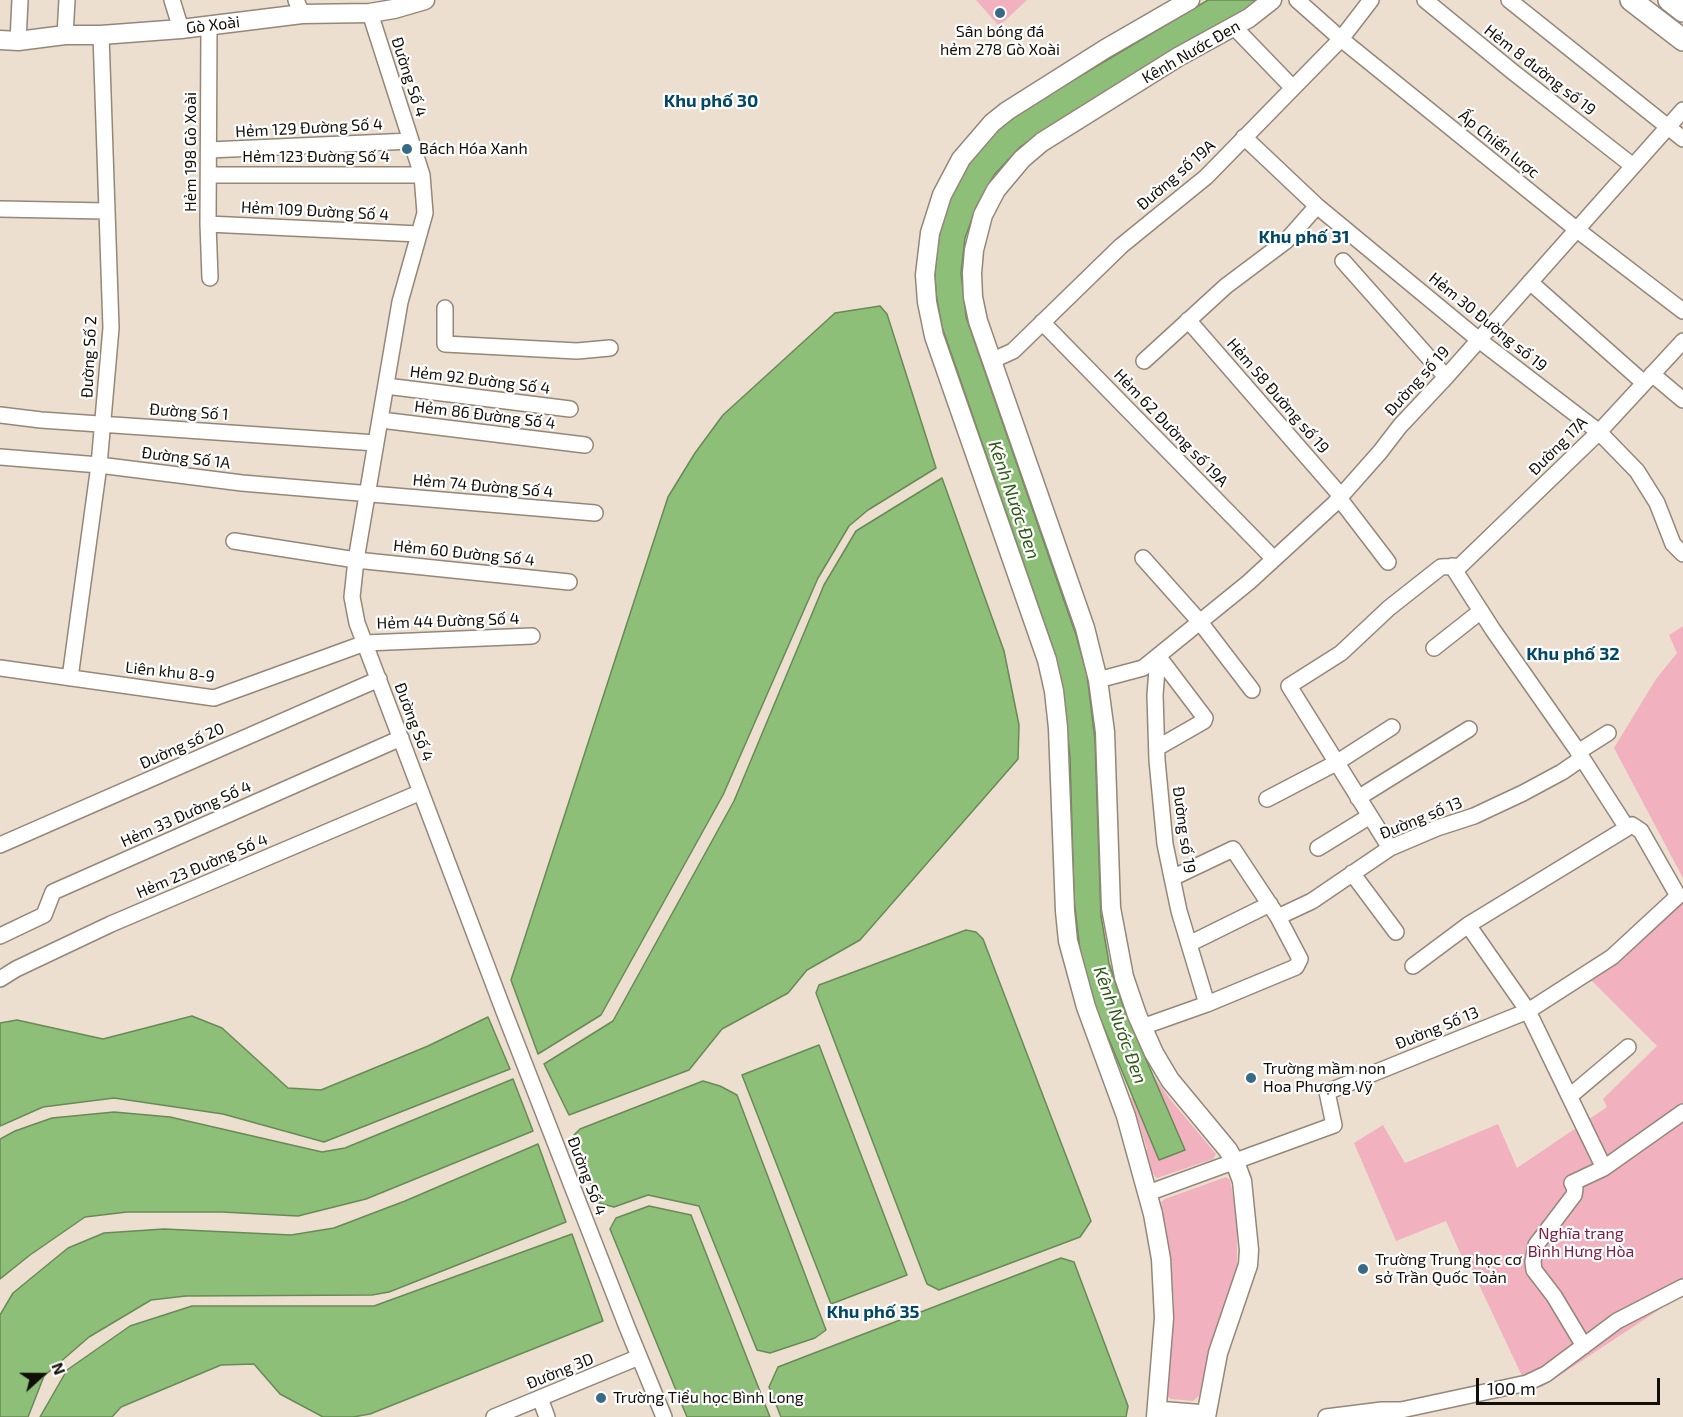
<!DOCTYPE html>
<html>
<head>
<meta charset="utf-8">
<style>
	body { margin:0 }
	#map { position:relative; width:1683px; height:1417px; overflow:hidden; background:#eddfcf; font-family:"Exo 2",sans-serif }
	canvas { display:block }
	.north { position:absolute; left:12px; top:1345px; width:60px; height:60px; -webkit-text-stroke:4px #fff; paint-order:stroke; rotate:69deg; font-size:16px; font-weight:700; line-height:24px; text-align:center; color:#120e08 }
	.north::after { content:''; display:block; margin:auto; width:21px; height:27px; background:#120e08; clip-path:polygon(50% 0,100% 100%,50% 72%,0 100%) }
	.scale { position:absolute; left:1476px; top:1378px; width:184px; height:27px; box-sizing:border-box; border:3px solid #120e08; border-top:0; padding-left:8px; font-size:18px; line-height:21px; white-space:nowrap; color:#120e08; -webkit-text-stroke:4px #fff; paint-order:stroke }
</style>
</head>
<body>
<div id="map">
<canvas width="1683" height="1417"></canvas>
<div class="north">N</div>
<div class="scale">100 m</div>
</div>
<script>
const ctx = document.querySelector('canvas').getContext('2d');
ctx.lineJoin = 'round';
function fill(path, color) {
  ctx.fillStyle = color;
  ctx.fill(path, 'evenodd');
}
function poly(rows) {
  const path = new Path2D();
  for (const r of rows) {
    path.moveTo(r[0], r[1]);
    for (let i = 2; i < r.length; i += 2) path.lineTo(r[i], r[i + 1]);
  }
  return path;
}
function trace(path, color, width, dash) {
  ctx.strokeStyle = color;
  ctx.lineWidth = width;
  ctx.lineCap = dash ? 'butt' : 'round';
  ctx.setLineDash(dash || []);
  ctx.stroke(path);
}
function label(font, color, halo, rows, align = 'center') {
  ctx.font = font + ' "Exo 2",sans-serif';
  ctx.lineWidth = 4.5;
  ctx.setLineDash([]);
  ctx.textBaseline = 'middle';
  ctx.strokeStyle = halo;
  ctx.fillStyle = color;
  for (const [text, x, y, turn = 0] of rows) {
    ctx.save();
    ctx.translate(x, y);
    ctx.rotate((+turn || 0) * Math.PI / 180);
    ctx.textAlign = isNaN(turn) ? turn : align;
    if (halo) ctx.strokeText(text, 0, 0);
    ctx.fillText(text, 0, 0);
    ctx.restore();
  }
}
fill(poly([
	[976,0,1027,0,999,26],
	[1683,626,1683,878,1614,748,1656,679,1677,653,1669,635],
	[1683,892,1683,1294,1542,1387,1523,1378,1472,1270,1462,1257,1446,1221,1396,1241,1354,1143,1383,1125,1405,1163,1498,1124,1517,1168,1607,1107,1603,1099,1657,1046,1589,978],
	[1153,1075,1169,1098,1216,1154,1213,1159,1157,1178,1152,1173,1145,1150,1147,1149,1131,1098,1133,1097,1159,1160,1185,1150],
	[1226,1177,1230,1180,1234,1200,1237,1230,1237,1269,1213,1341,1199,1396,1193,1401,1171,1399,1168,1397,1166,1392,1174,1303,1171,1263,1161,1202,1165,1199]
]), '#f1b1be');
const water = poly([
	[1208,0,1259,0,1245,10,1174,51,1020,147,994,175,977,205,965,238,961,273,966,317,1076,635,1087,675,1095,740,1101,916,1109,963,1123,1006,1185,1150,1159,1160,1092,999,1081,959,1074,899,1070,757,1063,691,1054,651,942,327,936,294,935,275,936,256,942,221,955,187,974,156,1001,127,1028,107,1208,0],
	[880,306,887,314,936,468,868,510,849,526,818,578,723,795,601,1015,538,1054,511,980,668,497,695,453,723,415,835,313,880,306],
	[942,478,1004,651,1019,725,1018,759,860,940,807,970,788,993,722,1029,689,1070,569,1115,544,1064,613,1021,734,801,824,585,856,531,942,478],
	[966,930,976,932,983,939,1091,1221,1080,1237,939,1290,927,1284,816,993,819,985,966,930],
	[192,1016,222,1028,288,1088,321,1090,428,1046,488,1017,510,1069,324,1142,223,1114,114,1098,43,1107,0,1126,0,1023,17,1020,103,1039,192,1016],
	[819,1045,907,1275,831,1304,742,1075,819,1045],
	[513,1079,533,1131,366,1199,298,1216,222,1212,127,1212,85,1217,30,1255,0,1279,0,1139,15,1131,52,1118,114,1112,170,1117,322,1152,345,1148,513,1079],
	[703,1081,720,1086,737,1095,826,1330,815,1338,770,1353,757,1350,699,1206,648,1195,614,1207,599,1203,571,1138,580,1129,703,1081],
	[538,1144,566,1222,389,1292,372,1295,186,1296,151,1300,89,1337,44,1376,28,1417,0,1417,0,1315,13,1293,68,1248,104,1233,164,1229,291,1235,334,1228,405,1201,538,1144],
	[649,1206,691,1215,770,1417,687,1417,610,1229,616,1218,649,1206],
	[572,1234,603,1321,370,1414,353,1417,323,1417,280,1394,254,1364,221,1365,121,1407,112,1417,40,1417,67,1370,130,1326,192,1306,374,1306,572,1234],
	[1061,1258,1074,1262,1128,1406,1126,1417,781,1417,769,1387,778,1367,1061,1258]
]);
fill(water, '#8dbf78');
trace(water, '#688a56', 1.5);
const minor = poly([
	[172,0,181,29],
	[296,0,302,14],
	[1297,0,1341,39,1576,229,1683,311],
	[1425,0,1513,72,1633,166],
	[1509,0,1683,139],
	[370,13,422,175,425,213,400,302,356,560,352,597,357,623,503,1009,627,1327,664,1417],
	[209,27,208,224,210,278],
	[1234,27,1292,87],
	[65,35,67,0],
	[18,41,20,0],
	[1244,137,1317,206,1479,340,1599,432,1637,471,1657,503,1673,544,1683,554],
	[209,150,411,141],
	[209,175,422,175],
	[0,209,106,211],
	[208,224,419,234],
	[1343,261,1446,377],
	[1530,282,1644,383],
	[445,308,445,344,577,351,610,348],
	[1188,320,1341,496],
	[1042,322,1274,559],
	[991,361,1013,351,1121,246,1206,177,1341,39,1371,0],
	[1144,361,1226,286,1286,241,1317,206],
	[1652,374,1683,400],
	[386,386,570,409],
	[0,415,41,420,376,443],
	[381,420,585,445],
	[0,457,99,465,242,483,595,513],
	[1339,498,1388,562],
	[234,541,356,560,569,582],
	[1143,558,1200,622,1252,690],
	[1434,648,1481,611],
	[1158,656,1155,695,1157,760,1165,844,1179,911,1207,1004],
	[0,668,214,698,365,643,532,636],
	[70,678,99,465,111,328,101,35],
	[1098,680,1143,668,1249,582,1334,504,1380,452,1400,426,1446,377,1683,110],
	[1157,748,1204,721,1205,718,1158,656],
	[1578,752,1608,733],
	[1358,798,1469,729],
	[1267,799,1336,763,1392,727],
	[0,845,379,679],
	[1318,848,1370,816],
	[1390,848,1289,686,1341,653,1389,608,1441,567,1460,566,1599,432,1683,341],
	[1352,873,1396,932],
	[1278,917,1312,901,1390,848,1437,828,1474,816,1523,793,1562,772,1581,759],
	[1468,925,1528,1011,1612,957,1678,896,1641,831,1632,825,1627,828],
	[0,936,44,915,53,892,401,738],
	[1189,944,1270,904],
	[1413,966,1468,925,1627,828,1575,747,1493,630,1452,566],
	[0,979,16,969,111,924,421,792],
	[1142,1027,1207,1004,1296,967,1300,959,1278,917,1233,849,1172,878],
	[1570,1096,1628,1047],
	[1148,1193,1334,1125,1327,1092,1528,1011,1604,1168],
	[1584,1346,1554,1296,1534,1270,1533,1262,1536,1245,1574,1195,1575,1189,1572,1183,1604,1168,1683,1112],
	[540,1398,547,1417],
	[1156,1409,1206,1413],
	[494,1417,639,1357],
	[1326,1417,1382,1410,1401,1410,1527,1383,1546,1374,1617,1321,1683,1287]
]);
const tertiary = poly([
	[0,40,18,41,65,35,101,35,181,29,302,14,370,13,394,9,425,0],
	[1156,1417,1164,1318,1161,1259,1153,1214,1126,1116,1086,1007,1068,941,1065,911,1058,728,1054,691,1047,660,934,336,927,302,925,275,930,233,942,195,961,159,992,123,1007,111,1105,49,1190,0],
	[1206,1417,1218,1353,1248,1265,1249,1250,1242,1181,1235,1162,1228,1150,1170,1080,1154,1053,1137,1015,1124,977,1111,908,1105,732,1098,680,1085,628,978,321,973,297,972,273,974,250,983,215,996,190,1022,159,1042,142,1178,57,1249,18,1272,0]
]);
const secondary = poly([
	[1631,0,1683,40],
	[1669,0,1683,11]
]);
trace(minor, '#948779', 18);
trace(tertiary, '#948779', 21);
trace(secondary, '#948779', 24);
trace(minor, '#fff', 15);
trace(tertiary, '#fff', 18);
trace(secondary, '#fff', 21);
for (const [x, y, r, color] of [
	[1000,13,6,"#376a87"],
	[407,149,6,"#376a87"],
	[1251,1078,6,"#376a87"],
	[1363,1269,6,"#376a87"],
	[601,1398,6,"#376a87"]
]) {
  const dot = new Path2D();
  dot.arc(x, y, r, 0, 2 * Math.PI);
  ctx.fillStyle = color;
  ctx.fill(dot);
  trace(dot, '#fff', 2);
}
label('16px', '#120e08', '#fff', [
	["Gò Xoài",213,25,-7],
	["Kênh Nước Đen",1191,52,-30],
	["Hẻm 8 đường số 19",1540,70,38],
	["Đường Số 4",409,77,72],
	["Hẻm 129 Đường Số 4",309,128,-3],
	["Ấp Chiến lược",1499,144,39],
	["Hẻm 198 Gò Xoài",191,152,-90],
	["Hẻm 123 Đường Số 4",316,157],
	["Đường số 19A",1176,175,-41],
	["Hẻm 109 Đường Số 4",315,211,3],
	["Hẻm 30 Đường số 19",1488,322,39],
	["Đường Số 2",89,357,-87],
	["Hẻm 92 Đường Số 4",480,380,7],
	["Đường số 19",1417,381,-48],
	["Hẻm 58 Đường số 19",1278,396,49],
	["Đường Số 1",189,412,4],
	["Hẻm 86 Đường Số 4",485,415,7],
	["Hẻm 62 Đường số 19A",1171,428,46],
	["Đường 17A",1558,446,-45],
	["Đường Số 1A",186,458,7],
	["Hẻm 74 Đường Số 4",483,486,5],
	["Hẻm 60 Đường Số 4",464,553,6],
	["Hẻm 44 Đường Số 4",448,621,-2],
	["Liên khu 8-9",170,672,6],
	["Đường Số 4",414,722,69],
	["Đường số 20",182,746,-24],
	["Hẻm 33 Đường Số 4",186,814,-24],
	["Đường số 13",1421,818,-22],
	["Đường số 19",1184,830,82],
	["Hẻm 23 Đường Số 4",202,866,-23],
	["Đường Số 13",1437,1028,-22],
	["Đường Số 4",587,1176,69],
	["Đường 3D",560,1371,-22]
]);
label('16px', '#120e08', '#fff', [
	["Sân bóng đá",1000,32,"center"],
	["hẻm 278 Gò Xoài",1000,50,"center"],
	["Bách Hóa Xanh",419,149],
	["Trường mầm non",1263,1069],
	["Hoa Phượng Vỹ",1263,1087],
	["Trường Trung học cơ",1375,1260],
	["sở Trần Quốc Toản",1375,1278],
	["Trường Tiểu học Bình Long",613,1398]
], 'left');
label('16px', '#821a3e', '#fff', [
	["Nghĩa trang",1581,1234],
	["Bình Hưng Hòa",1581,1252]
]);
label('bold 18px', '#004866', '#fff', [
	["Khu phố 30",711,101],
	["Khu phố 31",1304,237],
	["Khu phố 32",1573,654],
	["Khu phố 35",873,1312]
]);
label('italic 18px', '#2c5911', '#fff', [
	["Kênh Nước Đen",1014,500,71],
	["Kênh Nước Đen",1120,1025,70]
]);
</script>
</body>
</html>
